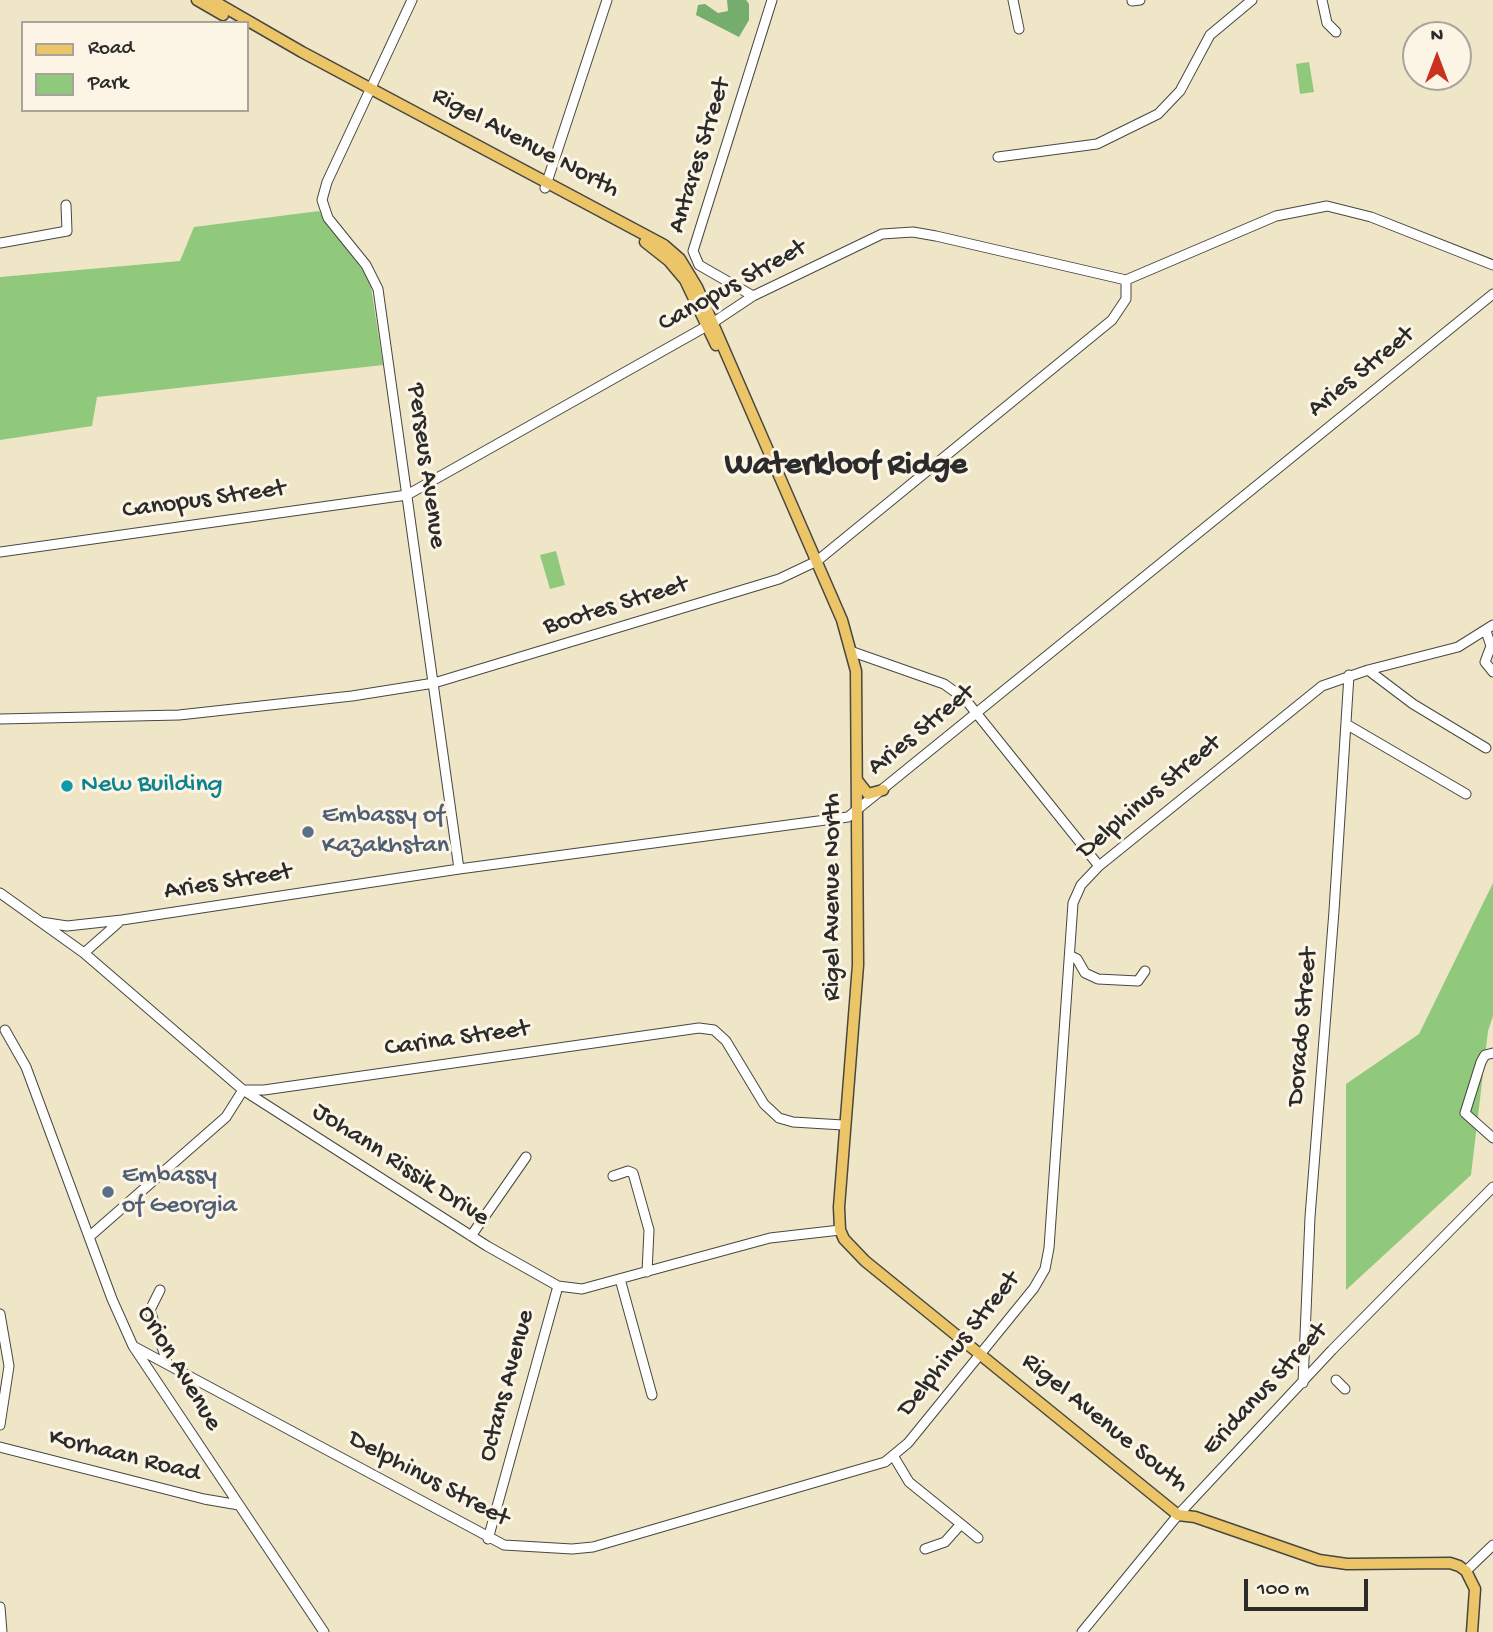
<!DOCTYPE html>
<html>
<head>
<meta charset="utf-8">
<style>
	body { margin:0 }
	#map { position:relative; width:1493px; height:1632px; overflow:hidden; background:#eee6c7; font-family:"Gochi Hand",sans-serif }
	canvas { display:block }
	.legend { position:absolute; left:21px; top:21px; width:228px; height:91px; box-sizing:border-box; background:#fcf5e5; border:2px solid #a8a49b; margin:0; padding:9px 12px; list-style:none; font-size:21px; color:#2b2b2b }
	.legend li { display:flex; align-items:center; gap:14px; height:35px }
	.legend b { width:35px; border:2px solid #a8a49b }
	.north { position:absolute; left:1402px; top:21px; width:70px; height:70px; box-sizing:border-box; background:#fcf5e5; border:2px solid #a8a49b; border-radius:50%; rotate:0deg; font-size:19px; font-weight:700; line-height:28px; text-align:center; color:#2b2b2b }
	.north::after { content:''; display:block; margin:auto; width:24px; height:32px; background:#c8321e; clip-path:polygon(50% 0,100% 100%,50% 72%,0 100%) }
	.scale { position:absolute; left:1244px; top:1579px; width:124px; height:32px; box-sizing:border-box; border:4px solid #2b2b2b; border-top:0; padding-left:9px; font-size:21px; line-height:24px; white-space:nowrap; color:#2b2b2b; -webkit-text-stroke:5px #fcf5e5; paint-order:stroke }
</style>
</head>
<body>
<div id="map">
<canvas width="1493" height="1632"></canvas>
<ul class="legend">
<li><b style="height:9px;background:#edc569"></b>Road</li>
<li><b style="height:19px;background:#90c97c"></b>Park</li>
</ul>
<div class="north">N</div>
<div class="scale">100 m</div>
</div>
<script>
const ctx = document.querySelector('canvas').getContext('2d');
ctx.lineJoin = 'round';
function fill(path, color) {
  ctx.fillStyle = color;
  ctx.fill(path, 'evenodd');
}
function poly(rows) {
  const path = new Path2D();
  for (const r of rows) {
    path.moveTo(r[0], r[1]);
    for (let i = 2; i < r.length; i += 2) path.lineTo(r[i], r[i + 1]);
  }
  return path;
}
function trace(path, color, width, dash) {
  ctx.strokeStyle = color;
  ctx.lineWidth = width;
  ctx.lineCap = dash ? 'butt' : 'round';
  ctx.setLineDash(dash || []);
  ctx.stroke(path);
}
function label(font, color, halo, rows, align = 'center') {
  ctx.font = font + ' "Gochi Hand",sans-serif';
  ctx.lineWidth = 6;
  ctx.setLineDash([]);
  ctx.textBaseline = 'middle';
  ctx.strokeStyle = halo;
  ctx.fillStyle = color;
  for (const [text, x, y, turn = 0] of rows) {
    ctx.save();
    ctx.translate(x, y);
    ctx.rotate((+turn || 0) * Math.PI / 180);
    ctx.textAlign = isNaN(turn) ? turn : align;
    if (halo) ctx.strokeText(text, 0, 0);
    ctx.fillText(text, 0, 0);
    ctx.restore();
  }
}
fill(poly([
	[1309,62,1314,92,1300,94,1296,64],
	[319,211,370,280,383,365,97,397,92,426,0,440,0,277,180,261,194,227],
	[556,551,565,585,550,589,540,555],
	[1493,883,1493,1016,1488,1031,1471,1175,1346,1290,1346,1084,1419,1034]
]), '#90c97c');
fill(poly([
	[727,0,746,0,749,4,749,20,739,37,696,15,698,5,705,4,718,13,728,11]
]), '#74ad6c');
const minor = poly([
	[412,0,327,182,322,200,328,218,366,265,378,289,459,869],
	[1013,0,1019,29],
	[1322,0,1327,23,1336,32],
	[1132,1,1140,0],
	[998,157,1097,144,1158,114,1180,91,1210,35,1252,0],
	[545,188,607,0],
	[0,243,67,231,66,205],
	[753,296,699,265,693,251,772,0],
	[0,552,407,495,714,322,753,296,882,234,913,232,936,236,1126,280,1276,216,1327,206,1371,217,1493,265],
	[1486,631,1491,646,1485,662,1493,672],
	[853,652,944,684,965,699,1099,866],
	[1368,670,1413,704,1486,748],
	[0,719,179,715,352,696,434,683,779,579,817,561,1112,320,1126,299,1126,280],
	[1346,724,1466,794],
	[0,893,84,953,243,1090,487,1246,558,1286,582,1289,770,1238,840,1230],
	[41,922,67,926,122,920,459,869,848,817,1493,294],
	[84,953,118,923],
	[1071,956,1077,959,1085,973,1098,979,1138,981,1145,971],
	[5,1030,26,1067,112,1299,133,1346,324,1632],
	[1493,1053,1485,1055,1481,1062,1465,1113,1493,1138],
	[613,1176,628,1171,633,1173,649,1230,647,1272],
	[471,1236,526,1157],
	[89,1237,226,1117,243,1090,264,1090,699,1028,714,1030,726,1041,764,1104,779,1118,793,1122,843,1125],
	[620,1279,652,1395],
	[160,1290,150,1310,167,1362],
	[0,1314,9,1366,0,1425],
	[133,1346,504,1545,572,1549,593,1547,885,1462,908,1443,1034,1288,1045,1269,1049,1248,1073,903,1081,885,1099,866,1322,686,1368,670,1458,647,1493,625],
	[1336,1380,1345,1389],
	[1303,1383,1310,1217,1334,911,1349,675],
	[0,1447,204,1499,239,1505],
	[894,1457,909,1482,961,1524,945,1542,925,1549],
	[961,1524,978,1538],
	[488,1539,558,1286],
	[1466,1571,1493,1545],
	[0,1607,2,1632],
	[1082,1632,1178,1515,1332,1350,1493,1187]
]);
const major = poly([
	[197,0,223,15],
	[212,0,302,52,664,245,680,259,697,287,842,620,856,671,858,965,839,1207,840,1230,844,1239,865,1261,1178,1515,1195,1517,1319,1560,1347,1564,1450,1563,1459,1566,1466,1571,1475,1589,1472,1632],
	[645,242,669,261,685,280,716,345],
	[857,780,868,794,883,790]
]);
trace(minor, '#484742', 11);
trace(major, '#484742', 13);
trace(minor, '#fff', 9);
trace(major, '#edc569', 10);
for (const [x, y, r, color] of [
	[67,786,7,"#0f9aa8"],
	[308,832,7,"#5c6f8a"],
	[108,1192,7,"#5c6f8a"]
]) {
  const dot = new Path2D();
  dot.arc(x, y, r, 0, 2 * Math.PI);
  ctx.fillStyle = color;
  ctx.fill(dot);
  trace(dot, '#fcf5e5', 2.5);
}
label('26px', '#2b2b2b', '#fcf5e5', [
	["Rigel Avenue North",525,144,28],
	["Antares Street",701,156,-73],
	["Canopus Street",733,287,-29],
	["Aries Street",1362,373,-39],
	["Perseus Avenue",425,466,82],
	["Canopus Street",204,501,-8],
	["Bootes Street",616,607,-17],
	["Aries Street",922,731,-39],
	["Delphinus Street",1150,798,-40],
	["Aries Street",228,883,-9],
	["Rigel Avenue North",834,897,-90],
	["Dorado Street",1304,1027,-85],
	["Carina Street",457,1040,-8],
	["Johann Rissik Drive",400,1166,33],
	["Delphinus Street",960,1345,-51],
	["Orion Avenue",178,1369,59],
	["Octans Avenue",508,1386,-75],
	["Eridanus Street",1266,1390,-47],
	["Rigel Avenue South",1104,1424,39],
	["Korhaan Road",124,1457,14],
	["Delphinus Street",428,1480,28]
]);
label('26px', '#0d838f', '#fcf5e5', [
	["New Building",81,786]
], 'left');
label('26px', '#4e5e75', '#fcf5e5', [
	["Embassy of",322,817],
	["Kazakhstan",322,847],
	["Embassy",122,1177],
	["of Georgia",122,1207]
], 'left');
label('bold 33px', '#2b2b2b', '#fcf5e5', [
	["Waterkloof Ridge",846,467]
]);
</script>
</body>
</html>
